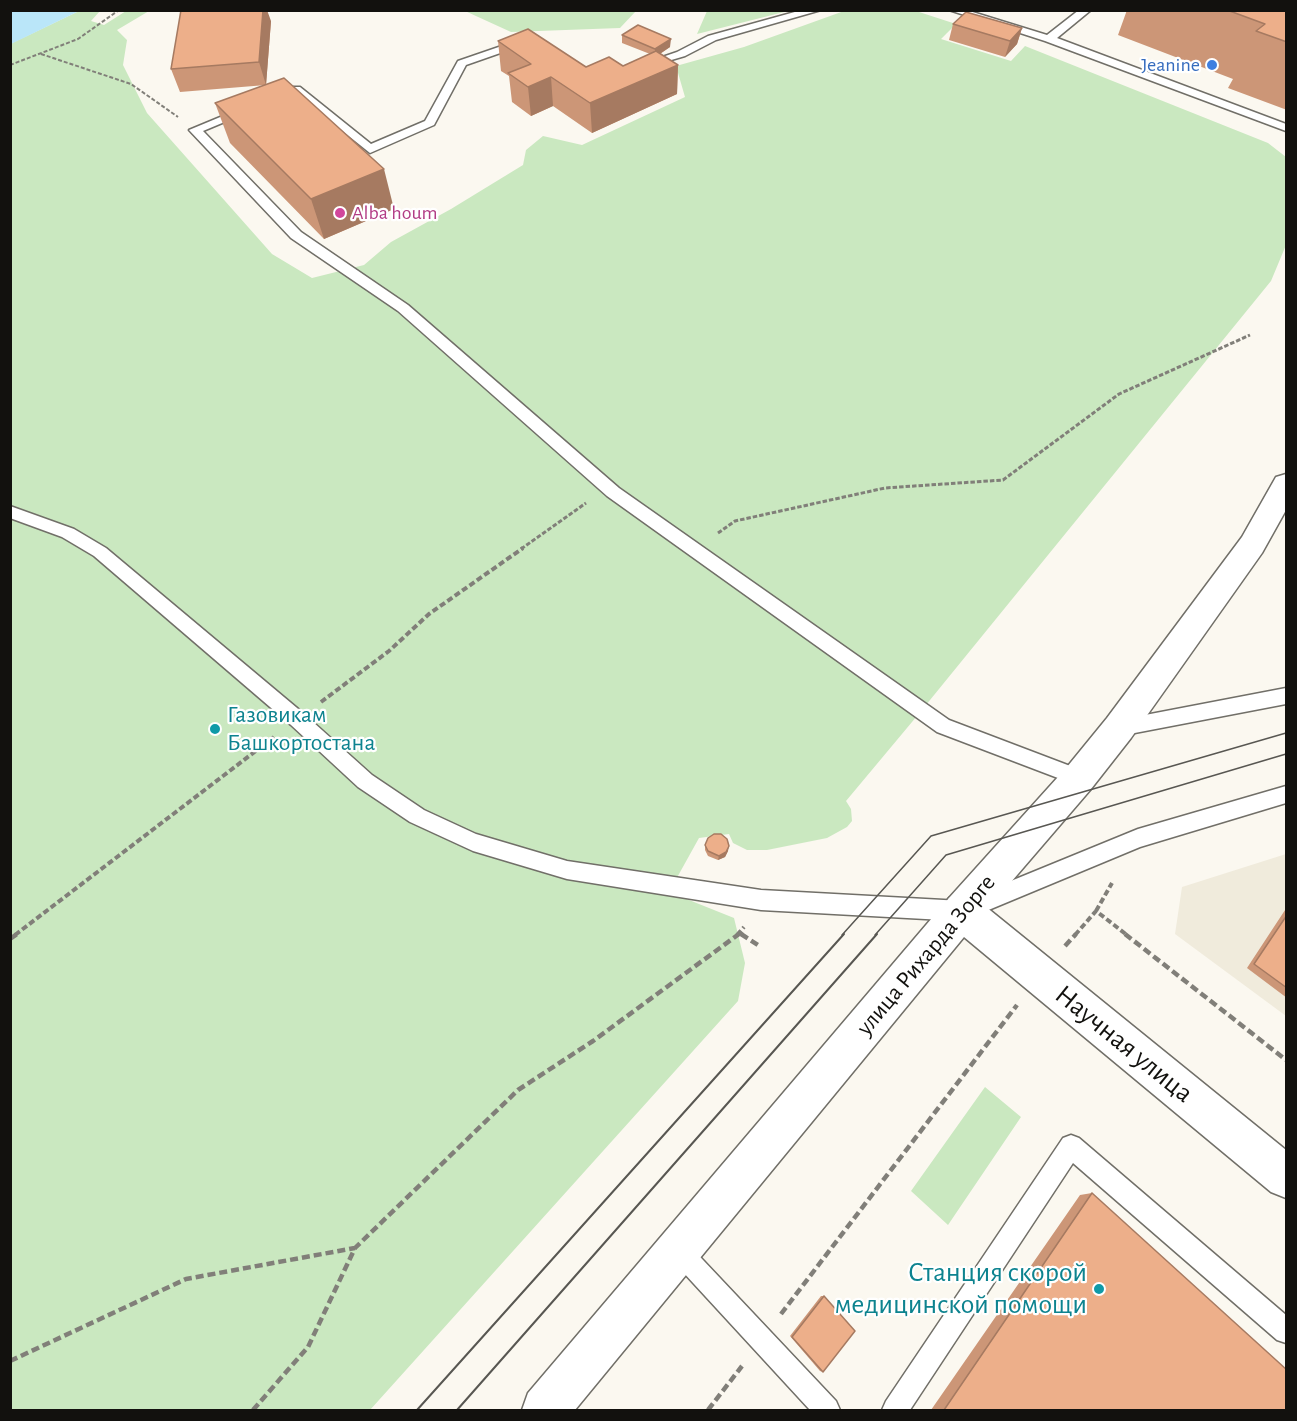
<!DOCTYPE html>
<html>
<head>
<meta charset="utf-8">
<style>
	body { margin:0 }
	#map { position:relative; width:1297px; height:1421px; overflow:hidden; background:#fbf8f0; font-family:"Alegreya Sans",sans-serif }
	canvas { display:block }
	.frame { position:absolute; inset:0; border:12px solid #12110e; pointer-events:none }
</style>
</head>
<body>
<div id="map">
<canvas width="1297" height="1421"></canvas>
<div class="frame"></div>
</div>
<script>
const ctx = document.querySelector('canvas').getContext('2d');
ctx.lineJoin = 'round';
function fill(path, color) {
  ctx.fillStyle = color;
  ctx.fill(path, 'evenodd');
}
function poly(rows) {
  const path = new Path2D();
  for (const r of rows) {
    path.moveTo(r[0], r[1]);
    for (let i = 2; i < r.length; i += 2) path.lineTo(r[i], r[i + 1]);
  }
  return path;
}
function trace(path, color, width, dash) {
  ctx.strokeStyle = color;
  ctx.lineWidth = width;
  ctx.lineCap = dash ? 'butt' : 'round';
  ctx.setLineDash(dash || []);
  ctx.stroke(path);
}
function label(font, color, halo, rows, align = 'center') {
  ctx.font = font + ' "Alegreya Sans",sans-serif';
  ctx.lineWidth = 4.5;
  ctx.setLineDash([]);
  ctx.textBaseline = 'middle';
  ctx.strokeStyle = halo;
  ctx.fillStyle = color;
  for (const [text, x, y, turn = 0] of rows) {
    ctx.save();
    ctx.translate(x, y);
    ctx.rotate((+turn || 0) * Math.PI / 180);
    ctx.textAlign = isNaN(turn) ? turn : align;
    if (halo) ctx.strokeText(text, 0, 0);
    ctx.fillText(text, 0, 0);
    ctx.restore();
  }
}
fill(poly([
	[1286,854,1286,1016,1175,934,1182,887]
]), '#f0ebdc');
fill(poly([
	[79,11,100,11,91,21,104,25,126,11,149,11,117,30,127,40,123,65,147,113,272,254,312,278,364,265,391,242,451,209,523,165,526,150,543,136,582,145,685,97,676,66,744,47,844,11,916,11,956,24,941,39,1011,61,1025,46,1268,143,1286,157,1286,245,1271,281,917,716,846,801,851,809,852,821,847,827,827,838,767,850,747,850,733,843,729,834,699,838,669,892,734,918,745,963,738,1001,370,1410,11,1410,10,44],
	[465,11,636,11,620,28,511,32],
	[707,11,707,10,788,11,697,34],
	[985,1087,1021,1117,948,1225,911,1191]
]), '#cae8c0');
fill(poly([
	[11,10,79,10,79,11,11,44]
]), '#bae6f9');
const service = poly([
	[802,10,821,10,716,40,685,56,644,68,639,65,677,52,708,36,802,10],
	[949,10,966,10,1047,35,1079,10,1091,10,1057,38,1286,124,1286,131,1045,41,949,10],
	[522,39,526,40,526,44,466,65,434,125,370,153,295,93,273,101,267,98,292,87,300,87,371,144,425,121,458,61,522,39],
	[242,108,246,109,246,113,203,131,301,232,408,305,619,488,949,720,1086,772,1088,778,1086,784,1079,786,937,732,607,496,398,311,291,238,189,130,242,108],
	[10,506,74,529,106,548,303,713,372,775,424,810,476,834,567,861,761,890,962,901,1138,829,1286,786,1286,803,1140,847,962,921,761,910,567,879,473,851,410,822,358,787,291,725,94,556,62,537,10,518,10,506],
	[1286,688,1286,704,1119,736,1113,734,1110,728,1113,722,1119,720,1286,688],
	[1071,1135,1079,1138,1286,1315,1286,1343,1277,1340,1073,1163,910,1410,882,1410,886,1401,1063,1138,1071,1135],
	[679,1239,687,1243,836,1401,840,1410,810,1410,671,1259,667,1251,671,1243,679,1239]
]);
const minor = poly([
	[1286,474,1286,510,1262,553,1131,738,1091,789,975,924,962,929,949,924,943,911,949,898,1067,767,1107,718,1242,537,1276,477,1286,474]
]);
const tertiary = poly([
	[962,893,975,898,1286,1150,1286,1198,1271,1192,964,937,575,1410,522,1410,528,1393,949,898,962,893]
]);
trace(service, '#716f68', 3);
trace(minor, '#716f68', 3);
trace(tertiary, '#716f68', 3);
trace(poly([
	[41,54,131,84,178,117],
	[10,65,78,39,119,10]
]), '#817f79', 2, [4, 2]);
trace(poly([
	[718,533,735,521,885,488,1003,480,1119,394,1250,335],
	[521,549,586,503]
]), '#817f79', 3, [4.5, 2]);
trace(poly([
	[321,702,389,651,429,614,523,548],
	[1096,911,1112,883],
	[740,933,743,935],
	[15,935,274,737],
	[737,935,744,927],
	[1075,935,1096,911,1127,935]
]), '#817f79', 4, [6, 3]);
trace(poly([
	[741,934,761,947],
	[1125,934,1286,1060],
	[10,939,17,934],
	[1065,946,1076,934],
	[781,1314,1017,1005],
	[10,1361,186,1279,355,1248],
	[253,1410,308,1347,355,1248,518,1090,593,1041,739,934],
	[708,1410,742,1366]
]), '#817f79', 4.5, [8, 4]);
fill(service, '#fff');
fill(minor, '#fff');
fill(tertiary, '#fff');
trace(poly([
	[842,935,931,836,1286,733],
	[875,935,946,855,1286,754]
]), '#585752', 1.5);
trace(poly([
	[417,1410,844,934],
	[457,1410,877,934]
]), '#585752', 2);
fill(poly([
	[1127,10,1287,10,1287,110,1228,88,1233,79,1118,35],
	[271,21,266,85,180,92,171,69],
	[953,24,1022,28,1017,44,1005,57,949,40],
	[622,35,670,47,660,54,678,65,677,94,592,133,553,106,531,116,512,102,509,76,501,71,498,41,586,67,623,66,650,54,622,43],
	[215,103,394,209,324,239,230,143],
	[705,845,728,851,725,857,718,860,708,856,705,850],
	[1287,907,1287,998,1247,968],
	[1092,1193,1287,1410,931,1410,1080,1195],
	[821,1296,824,1296,823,1372,820,1371,790,1336]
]), '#cc9677');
fill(poly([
	[263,10,267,10,271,21,266,85,259,62],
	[1022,28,1017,44,1005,57,1010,41],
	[671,39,670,47,655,57,655,49],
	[678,65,677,94,592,133,590,103],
	[551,77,553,106,531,116,528,87],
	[384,169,394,209,324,239,311,199],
	[729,846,728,851,725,857,718,860,719,856]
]), '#a67a61');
const building = poly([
	[181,10,263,10,259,62,171,69,181,10],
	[1227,10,1287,10,1287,42,1256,31,1265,24,1227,10],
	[966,12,1022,28,1010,41,953,24,966,12],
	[638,25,671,39,655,49,622,35,638,25],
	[528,29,586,67,609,57,623,66,656,51,678,65,590,103,551,77,528,87,508,73,531,64,498,41,528,29],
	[284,78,384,169,311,199,215,103,284,78],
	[714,834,721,834,727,839,729,846,726,852,719,856,708,851,705,845,708,838,714,834],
	[1287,915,1287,988,1254,964,1287,915],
	[1092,1193,1287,1370,1287,1410,944,1410,1092,1193],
	[824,1296,855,1331,823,1372,792,1337,824,1296]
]);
fill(building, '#edaf8a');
trace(building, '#a67a61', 1.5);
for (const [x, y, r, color] of [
	[1212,65,6,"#3f7fe0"],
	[340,213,6,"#d1479c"],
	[215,729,6,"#0f9aa8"],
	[1099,1289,6,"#0f9aa8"]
]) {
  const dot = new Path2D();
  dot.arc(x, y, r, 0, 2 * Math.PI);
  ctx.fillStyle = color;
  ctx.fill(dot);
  trace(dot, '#fff', 2);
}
label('20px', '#366cbe', '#fff', [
	["Jeanine",1200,65]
], 'right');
label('20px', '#b23c85', '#fff', [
	["Alba houm",352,213]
], 'left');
label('24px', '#0d838f', '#fff', [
	["Газовикам",227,715],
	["Башкортостана",227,743]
], 'left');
label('24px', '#12110e', '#fff', [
	["улица Рихарда Зорге",926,955,-50]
]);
label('28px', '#12110e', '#fff', [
	["Научная улица",1124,1044,39]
]);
label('28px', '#0d838f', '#fff', [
	["Станция скорой",1087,1273],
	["медицинской помощи",1087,1305]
], 'right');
</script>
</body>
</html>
